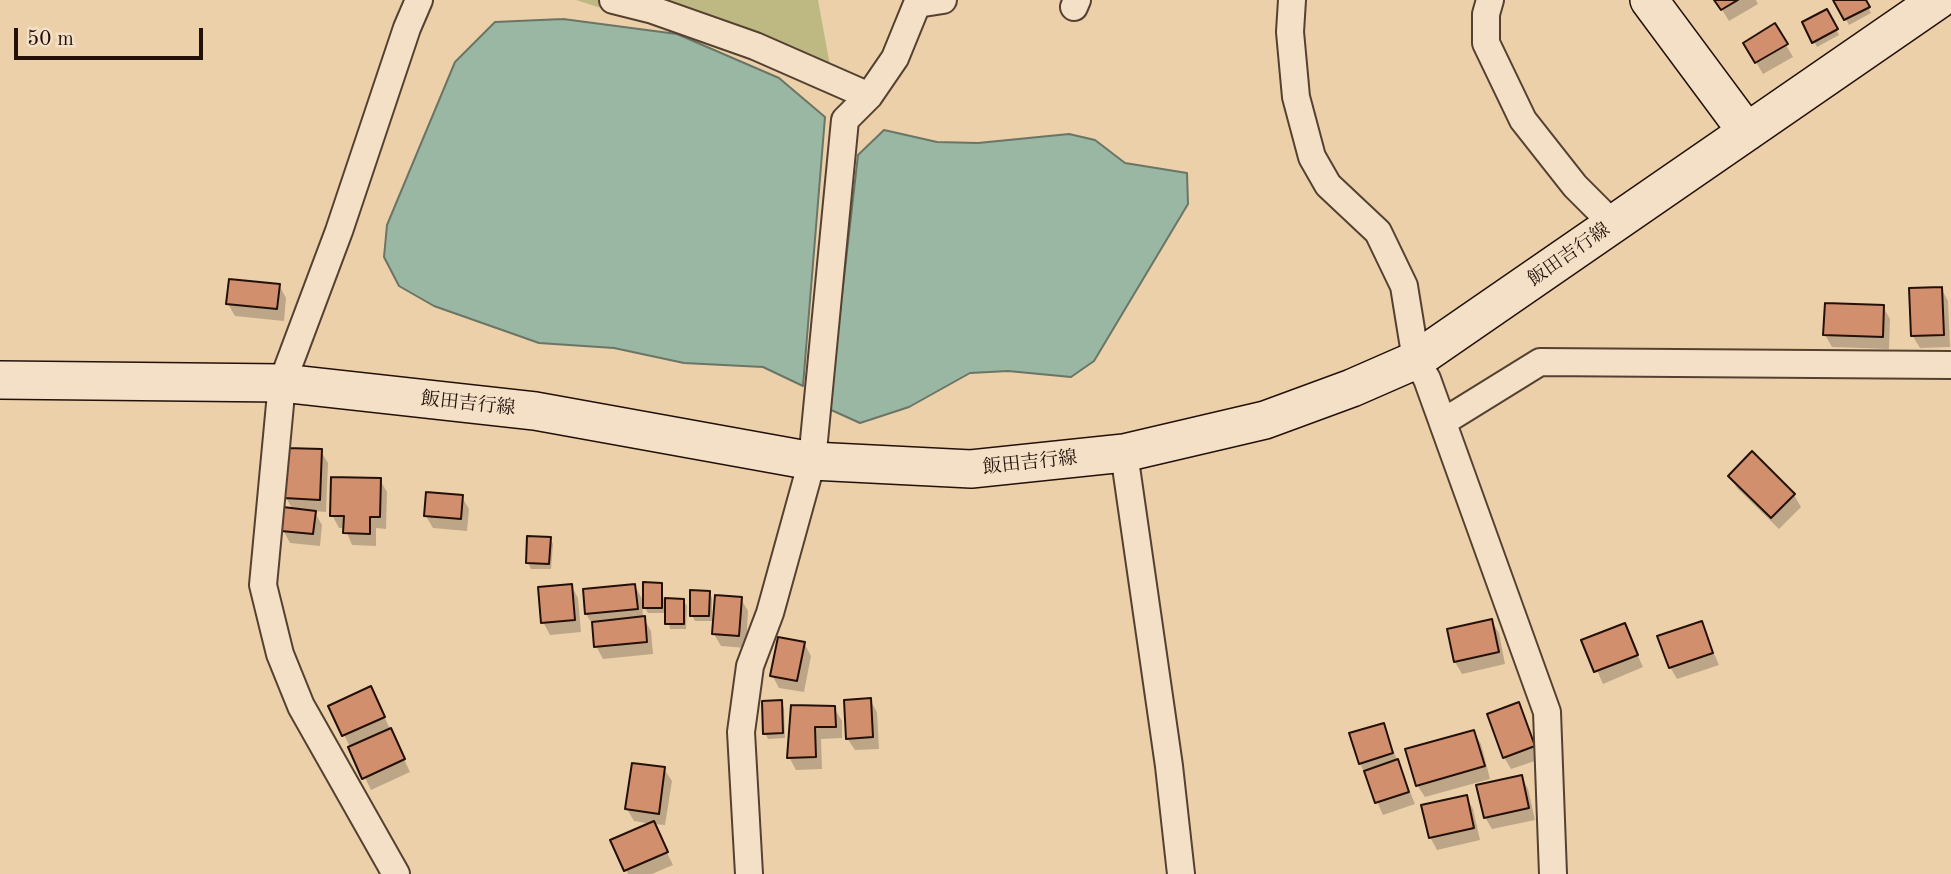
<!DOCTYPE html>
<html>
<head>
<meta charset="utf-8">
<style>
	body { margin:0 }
	#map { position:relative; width:1951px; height:874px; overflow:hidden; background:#ecd0a9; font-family:"Old Standard TT",serif }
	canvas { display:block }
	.scale { position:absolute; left:14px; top:28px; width:189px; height:32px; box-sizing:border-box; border:4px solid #231109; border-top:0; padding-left:9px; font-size:21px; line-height:24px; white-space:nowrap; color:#231109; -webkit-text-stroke:5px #f3e0c7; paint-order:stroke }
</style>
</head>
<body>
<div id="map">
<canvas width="1951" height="874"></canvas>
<div class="scale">50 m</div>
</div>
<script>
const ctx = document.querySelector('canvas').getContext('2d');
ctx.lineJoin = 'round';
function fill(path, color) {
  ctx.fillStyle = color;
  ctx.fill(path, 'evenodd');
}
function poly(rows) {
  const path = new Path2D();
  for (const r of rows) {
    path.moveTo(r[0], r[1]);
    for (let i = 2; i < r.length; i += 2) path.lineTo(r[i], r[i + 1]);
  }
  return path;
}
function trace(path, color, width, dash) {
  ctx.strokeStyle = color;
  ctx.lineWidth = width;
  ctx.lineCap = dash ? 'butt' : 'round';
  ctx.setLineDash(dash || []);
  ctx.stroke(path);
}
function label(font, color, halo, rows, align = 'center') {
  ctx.font = font + ' "Old Standard TT","Noto Serif JP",serif';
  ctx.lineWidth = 6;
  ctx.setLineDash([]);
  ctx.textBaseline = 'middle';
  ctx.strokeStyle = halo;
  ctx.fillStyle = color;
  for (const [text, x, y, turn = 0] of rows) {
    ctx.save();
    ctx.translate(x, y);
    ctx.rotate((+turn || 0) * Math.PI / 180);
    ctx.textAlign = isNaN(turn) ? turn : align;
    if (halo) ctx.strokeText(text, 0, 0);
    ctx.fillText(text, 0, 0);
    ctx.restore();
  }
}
fill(poly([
	[576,0,818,0,833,82]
]), '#beb983');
const water = poly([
	[563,19,677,34,779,78,825,117,803,386,763,367,684,363,614,348,539,343,434,306,399,286,384,257,387,225,455,62,495,22,563,19],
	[884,130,937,142,978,143,1069,134,1095,140,1125,163,1187,173,1188,204,1094,361,1071,377,1008,371,970,373,909,407,860,423,829,409,858,155,884,130]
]);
fill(water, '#9ab7a4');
trace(water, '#6a7566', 2);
fill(poly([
	[1716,0,1756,0,1758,4,1729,21],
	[1864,0,1871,13,1849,25,1836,1],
	[1826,11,1839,35,1817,47,1804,23],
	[1775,26,1793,57,1763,74,1745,43],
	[279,285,286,298,284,321,235,316,228,304],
	[1941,288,1948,301,1950,347,1920,348,1912,335],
	[1883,307,1890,319,1889,349,1832,347,1825,335],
	[321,451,328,463,326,512,314,511,322,525,320,546,290,543,283,530,293,510,286,498],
	[1730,476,1794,495,1801,507,1779,529,1737,488],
	[380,480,387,492,386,529,376,528,376,546,352,545,345,528,339,528,332,515],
	[462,497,469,509,467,531,433,528,426,516],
	[550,539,553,544,551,569,531,569,528,563],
	[571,585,578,598,581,632,550,635,543,622],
	[661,585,664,600,683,600,687,606,686,629,670,629,667,613,648,613,642,603,643,617,651,631,653,654,603,659,596,646,594,627,586,614,635,586,645,604],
	[709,592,712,598,712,621,695,621,692,615],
	[741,599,748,611,746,648,721,646,714,634],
	[1491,621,1499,633,1505,664,1462,674,1455,662,1449,630],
	[1701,623,1719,665,1677,679,1670,667],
	[1624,625,1643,667,1603,684,1584,641],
	[804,643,811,656,804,692,779,688,772,675],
	[870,700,877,712,879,749,855,750,847,738],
	[377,701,410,772,371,790,330,706],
	[781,702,784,708,785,738,768,739,765,733],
	[1518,705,1541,759,1511,769,1504,757],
	[793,707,834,708,842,721,842,738,821,739,822,769,796,770,789,757],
	[1383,725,1415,804,1383,815,1360,763],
	[1474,732,1481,744,1490,779,1425,797,1417,785],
	[664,769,672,781,665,825,653,824,673,865,652,874,628,874,613,841,651,824,634,821,627,809],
	[1521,777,1528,789,1535,820,1492,829,1485,817],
	[1466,797,1473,809,1480,840,1437,850,1430,837]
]), '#0003');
const building = poly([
	[1714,0,1738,0,1721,10,1714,0],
	[1833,0,1866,0,1870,7,1844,20,1833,0],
	[1827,9,1838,29,1812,43,1802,22,1827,9],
	[1775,23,1788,44,1755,63,1743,43,1775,23],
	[229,279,280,284,277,309,226,304,229,279],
	[1942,287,1944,335,1911,336,1909,288,1942,287],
	[1825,303,1884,305,1883,337,1823,335,1825,303],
	[286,448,322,449,320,500,284,498,286,448],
	[1752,451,1795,494,1771,518,1728,476,1752,451],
	[331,477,381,478,380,517,370,517,370,534,343,533,344,516,330,516,331,477],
	[426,492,463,495,461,519,424,516,426,492],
	[283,507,316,511,313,534,281,531,283,507],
	[527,536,551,537,549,564,526,563,527,536],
	[643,582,662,583,662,608,643,608,643,582],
	[572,584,575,620,541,623,538,587,572,584],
	[635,584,638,609,585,614,583,589,635,584],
	[690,590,710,591,709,616,690,616,690,590],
	[715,595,742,597,739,636,712,634,715,595],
	[665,598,684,599,684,624,665,624,665,598],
	[645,616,647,642,594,647,592,622,645,616],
	[1492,619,1499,652,1454,662,1447,629,1492,619],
	[1702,621,1713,653,1669,668,1657,636,1702,621],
	[1625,623,1638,655,1594,672,1581,640,1625,623],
	[778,637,805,642,797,681,770,676,778,637],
	[371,686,385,717,342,736,328,706,371,686],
	[871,698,873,737,846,739,844,700,871,698],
	[782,700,783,733,763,734,762,701,782,700],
	[1519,702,1535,746,1503,758,1487,714,1519,702],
	[791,705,835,706,836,727,815,727,816,757,787,758,791,705],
	[1384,723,1393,753,1359,764,1349,733,1384,723],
	[391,728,405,759,362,779,348,747,391,728],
	[1474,730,1485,766,1416,786,1405,749,1474,730],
	[1398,759,1409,792,1375,803,1364,771,1398,759],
	[632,763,665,767,659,814,625,809,632,763],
	[1522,775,1529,808,1484,818,1476,785,1522,775],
	[1467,795,1474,828,1429,838,1421,805,1467,795],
	[654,821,668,852,624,871,610,840,654,821]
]);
fill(building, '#d28f6e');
trace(building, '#231109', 2);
const street = poly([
	[613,0,653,10,755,46,869,96],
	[1292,0,1290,32,1296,97,1312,157,1328,185,1378,232,1404,286,1416,360,1427,379,1547,712,1553,874],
	[1490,0,1486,14,1486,43,1523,120,1575,186,1613,224],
	[1074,7,1077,0],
	[1443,422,1540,362,1951,365],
	[1124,453,1169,766,1181,874],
	[396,874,301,706,280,654,263,585,282,383,339,231,407,28,419,0],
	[749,874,741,732,750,666,770,613,812,461,845,120,869,96,895,58,917,4,943,0]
]);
const secondary = poly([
	[1649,0,1747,132],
	[0,380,282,383,535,411,812,461,971,469,1124,453,1265,420,1352,388,1416,360,1938,0]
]);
trace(street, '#554131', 30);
trace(secondary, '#231109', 40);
trace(street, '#f3e0c7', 26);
trace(secondary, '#f3e0c7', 37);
label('19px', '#231109', '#f3e0c7', [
	["飯田吉行線",1569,255,-35],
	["飯田吉行線",468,404,6],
	["飯田吉行線",1030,463,-6]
]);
</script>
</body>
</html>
